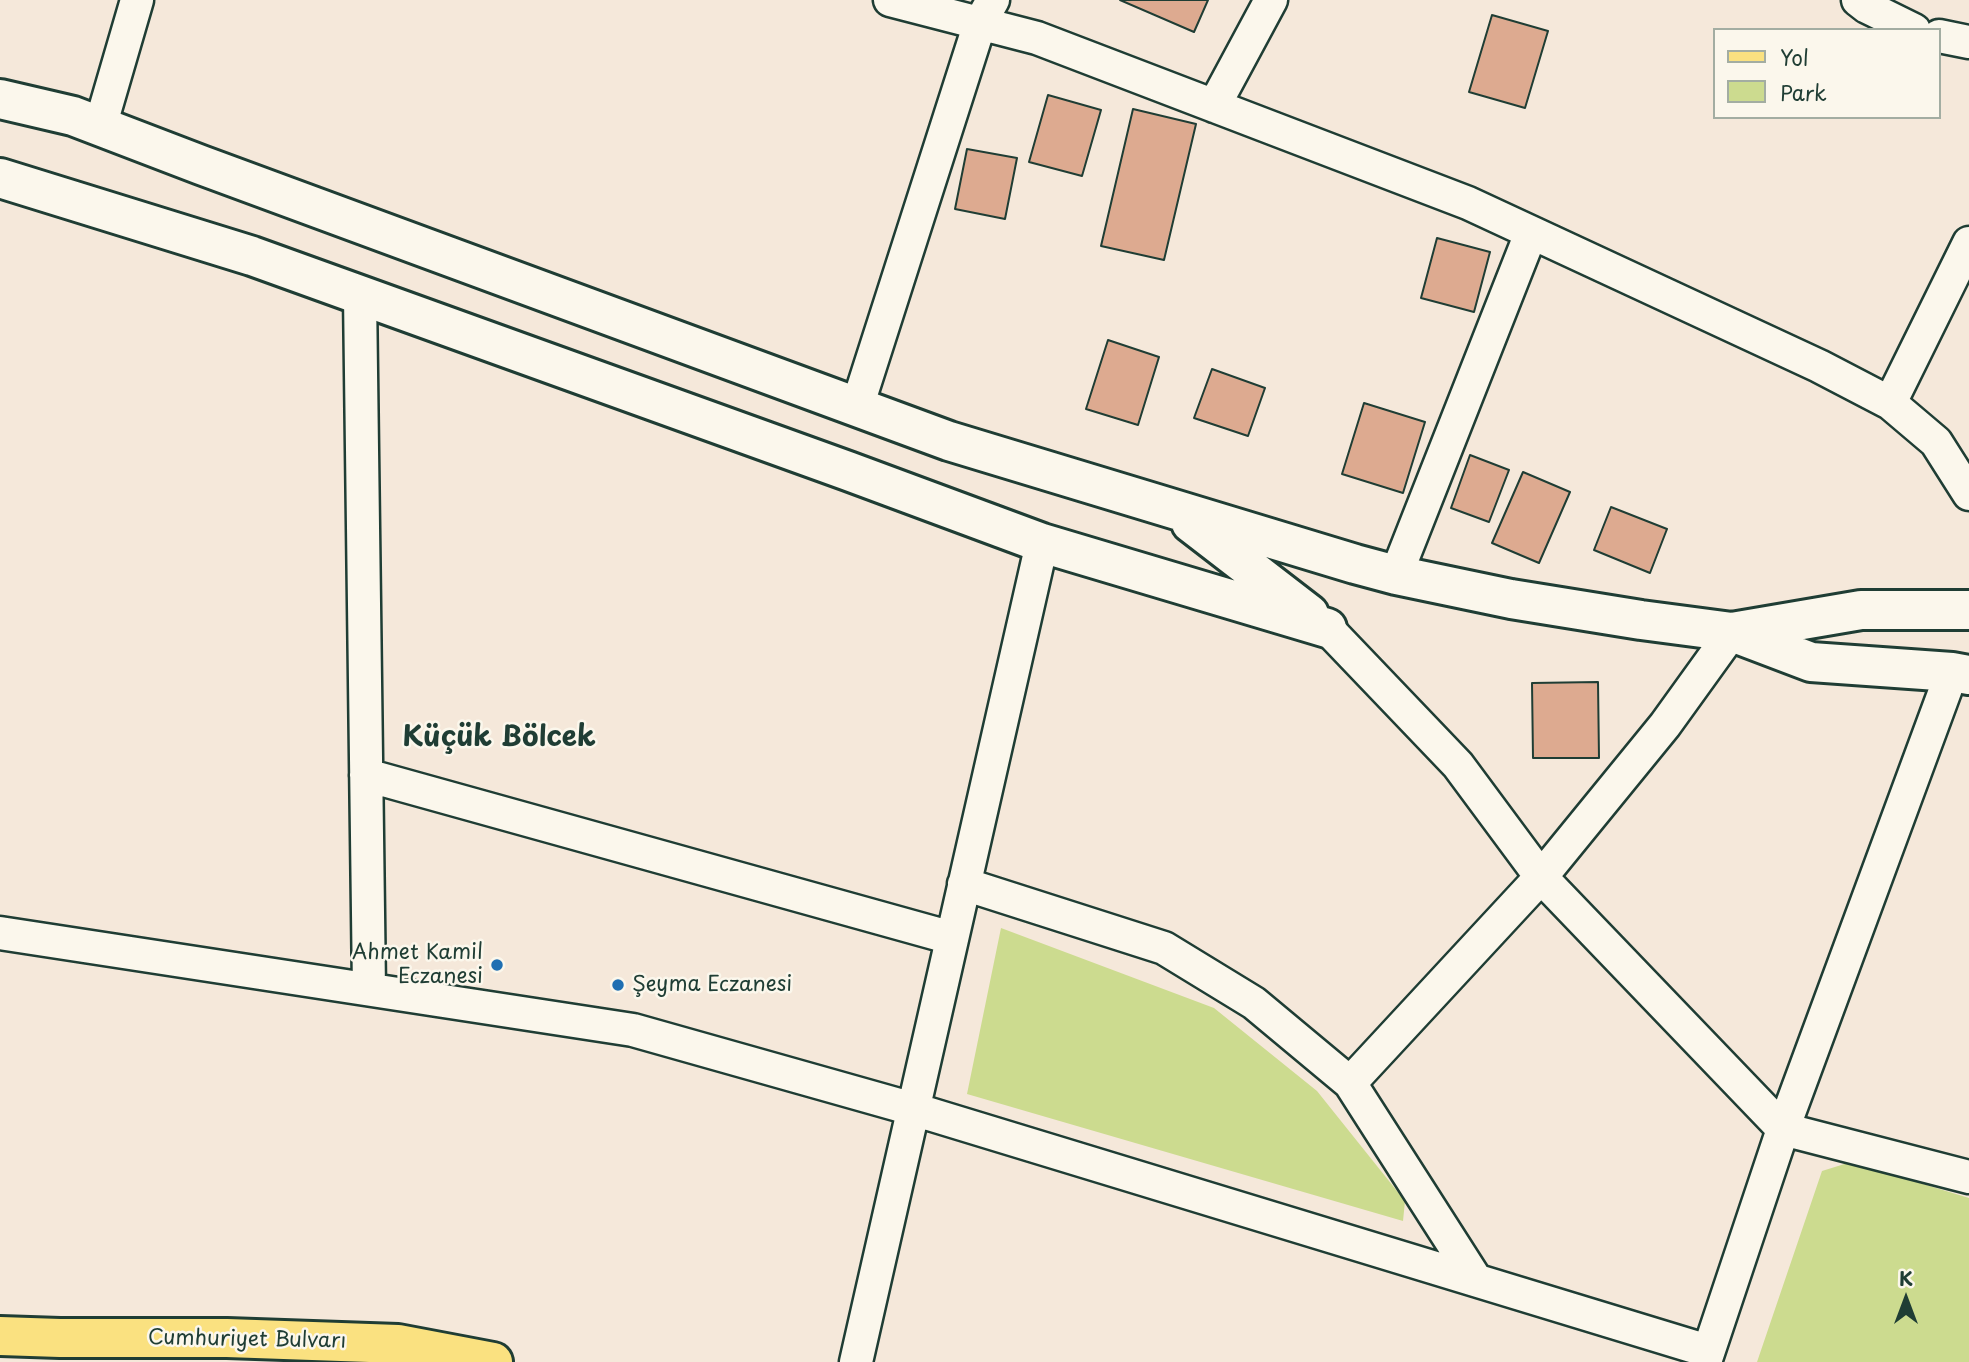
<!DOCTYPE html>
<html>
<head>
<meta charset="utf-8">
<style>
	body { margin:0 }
	#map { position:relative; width:1969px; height:1362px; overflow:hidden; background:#f5e8da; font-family:"Playpen Sans",sans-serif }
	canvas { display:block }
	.legend { position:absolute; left:1713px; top:28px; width:228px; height:91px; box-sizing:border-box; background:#fbf7ec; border:2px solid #a3ada2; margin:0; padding:9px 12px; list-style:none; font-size:21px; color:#1f3d34 }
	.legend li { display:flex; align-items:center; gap:14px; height:35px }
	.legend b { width:35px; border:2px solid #a3ada2 }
	.north { position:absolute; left:1871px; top:1264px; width:70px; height:70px; -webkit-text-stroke:5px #fbf7ec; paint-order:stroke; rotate:0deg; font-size:19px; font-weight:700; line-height:28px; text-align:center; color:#1f3d34 }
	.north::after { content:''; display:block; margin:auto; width:24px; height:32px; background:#1f3d34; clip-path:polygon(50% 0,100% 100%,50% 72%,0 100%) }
</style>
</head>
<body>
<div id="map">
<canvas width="1969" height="1362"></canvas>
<ul class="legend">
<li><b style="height:9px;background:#fae180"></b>Yol</li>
<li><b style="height:19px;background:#ccdb8f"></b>Park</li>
</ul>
<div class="north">K</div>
</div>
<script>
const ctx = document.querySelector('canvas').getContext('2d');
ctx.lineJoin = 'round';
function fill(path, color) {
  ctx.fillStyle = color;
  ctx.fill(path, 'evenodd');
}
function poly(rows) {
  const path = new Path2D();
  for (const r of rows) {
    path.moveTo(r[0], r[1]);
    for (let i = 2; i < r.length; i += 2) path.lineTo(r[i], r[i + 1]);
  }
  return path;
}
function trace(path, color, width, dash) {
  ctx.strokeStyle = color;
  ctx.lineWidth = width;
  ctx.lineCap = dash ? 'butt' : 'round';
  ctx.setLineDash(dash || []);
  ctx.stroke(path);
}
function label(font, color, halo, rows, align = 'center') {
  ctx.font = font + ' "Playpen Sans",sans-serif';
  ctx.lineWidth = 5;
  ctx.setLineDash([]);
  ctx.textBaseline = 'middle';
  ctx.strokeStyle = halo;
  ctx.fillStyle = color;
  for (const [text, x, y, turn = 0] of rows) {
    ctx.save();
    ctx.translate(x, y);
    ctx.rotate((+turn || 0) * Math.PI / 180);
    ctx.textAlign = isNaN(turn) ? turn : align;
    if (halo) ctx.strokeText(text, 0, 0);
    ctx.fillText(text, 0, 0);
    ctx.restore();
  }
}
fill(poly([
	[1001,928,1214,1008,1317,1091,1405,1201,1403,1221,967,1094],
	[1851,1162,1969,1198,1969,1362,1757,1362,1822,1171]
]), '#ccdb8f');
const building = poly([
	[1120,0,1208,0,1194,32,1120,0],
	[1492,15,1548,31,1525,108,1469,92,1492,15],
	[1048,95,1101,110,1082,176,1029,162,1048,95],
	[1133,109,1196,124,1164,260,1101,246,1133,109],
	[967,149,1017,158,1005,219,955,209,967,149],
	[1437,238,1490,252,1474,312,1421,298,1437,238],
	[1108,340,1159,357,1138,425,1086,409,1108,340],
	[1212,369,1265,388,1248,436,1194,418,1212,369],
	[1364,403,1425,422,1403,493,1342,474,1364,403],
	[1470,455,1509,470,1489,522,1451,508,1470,455],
	[1523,472,1570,492,1539,563,1492,543,1523,472],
	[1611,507,1667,529,1650,573,1594,550,1611,507],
	[1598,682,1599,758,1533,758,1532,683,1598,682]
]);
fill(building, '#ddaa90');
trace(building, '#1f3d34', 2);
const street = poly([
	[890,0,1037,38,1468,203,1819,366,1890,403,1936,442,1969,494],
	[1858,0,1867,7,1914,30],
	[1939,36,1969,42],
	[1214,106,1271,0],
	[100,127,137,0],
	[360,295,369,989],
	[1890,403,1969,243],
	[857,407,980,23,993,0],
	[1396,575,1531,233],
	[1327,628,1458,765,1541,877,1783,1129,1969,1177],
	[366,775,952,938],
	[964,884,1164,948,1254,1003,1350,1083,1476,1280],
	[0,933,633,1030,913,1109,1708,1351],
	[1350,1083,1541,877,1665,725,1732,632],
	[856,1362,1042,543],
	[1705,1362,1783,1129,1952,672]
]);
const secondary = poly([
	[0,99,73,116,201,165,949,441,1355,564,1396,575,1511,599,1641,620,1732,632,1811,662,1952,672,1969,675],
	[0,178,252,256,848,471,1042,543,1327,628],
	[1191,523,1309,614],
	[1732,632,1861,610,1969,610]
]);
const primary = poly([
	[0,1336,60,1338,227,1338,398,1344,493,1362]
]);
trace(street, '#1f3d34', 37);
trace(secondary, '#1f3d34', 44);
trace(primary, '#1f3d34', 44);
trace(street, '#fbf7ec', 32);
trace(secondary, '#fbf7ec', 38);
trace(primary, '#fae180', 38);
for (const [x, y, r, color] of [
	[497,965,7,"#1f6fb2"],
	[618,985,7,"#1f6fb2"]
]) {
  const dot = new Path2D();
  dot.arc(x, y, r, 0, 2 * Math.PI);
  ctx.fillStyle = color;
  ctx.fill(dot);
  trace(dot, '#fbf7ec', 2.5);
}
label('21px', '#1f3d34', '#fbf7ec', [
	["Ahmet Kamil",483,953],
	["Eczanesi",483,977],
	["Şeyma Eczanesi",632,985,"left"]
], 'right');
label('21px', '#1f3d34', '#fbf7ec', [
	["Cumhuriyet Bulvarı",247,1340,1]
]);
label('bold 28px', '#1f3d34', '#fbf7ec', [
	["Küçük Bölcek",499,738]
]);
</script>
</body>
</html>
